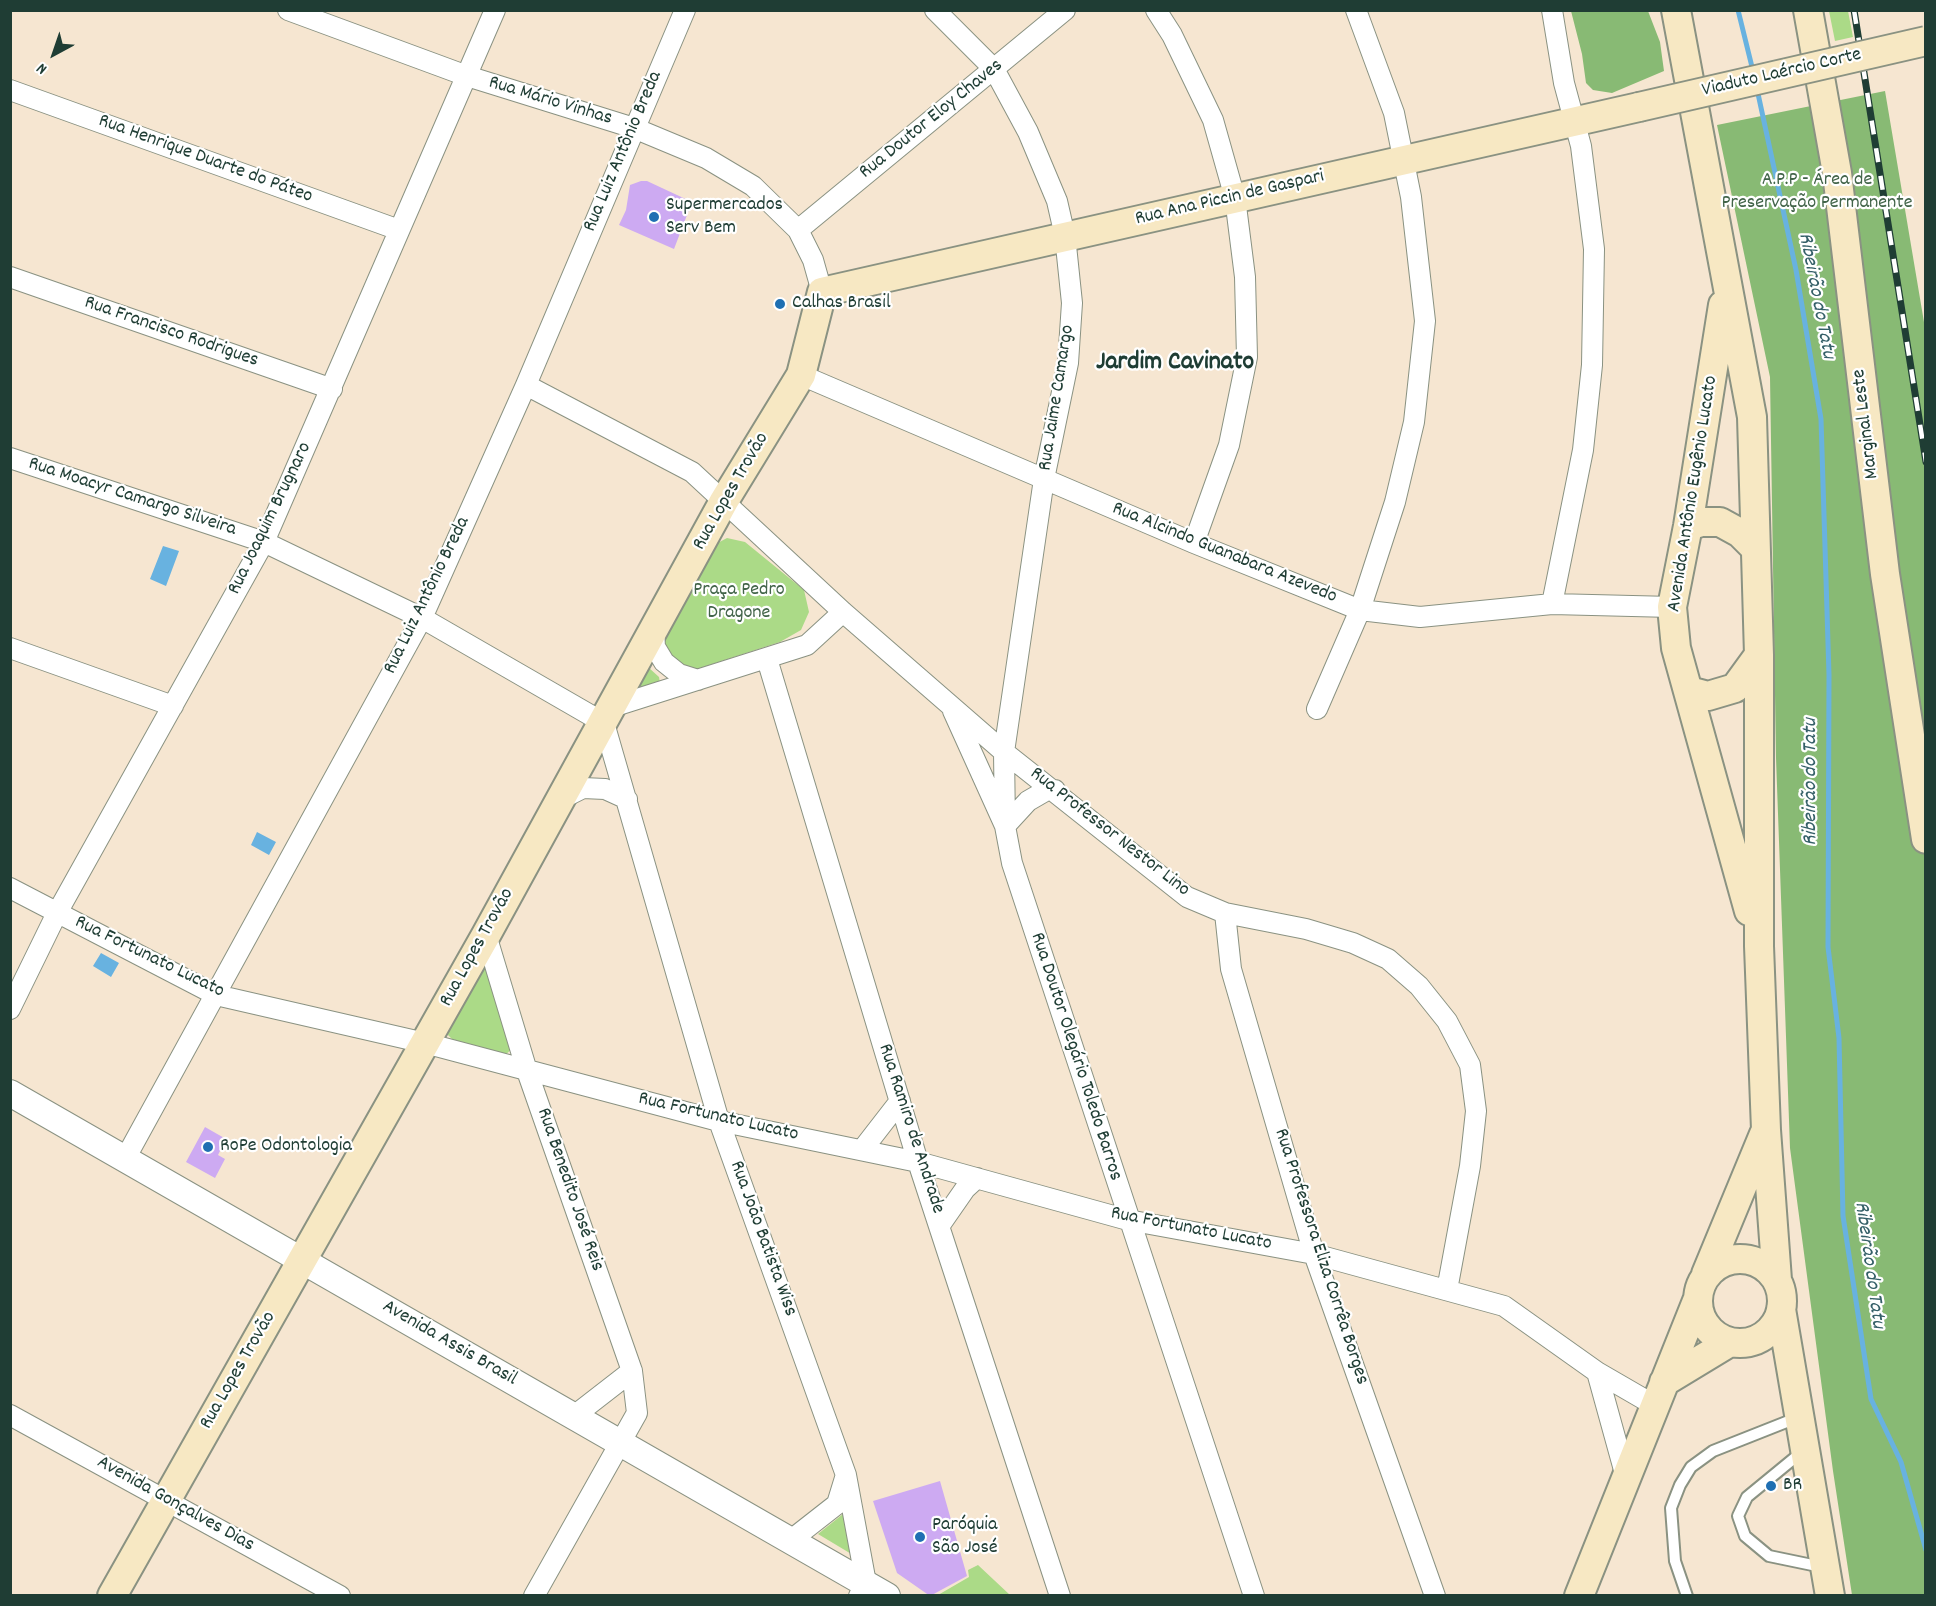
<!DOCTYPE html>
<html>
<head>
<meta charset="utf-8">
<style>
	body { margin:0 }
	#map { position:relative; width:1936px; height:1606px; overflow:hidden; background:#f6e6d1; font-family:Dekko,sans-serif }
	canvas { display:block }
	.frame { position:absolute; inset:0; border:12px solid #1f3d34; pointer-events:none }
	.north { position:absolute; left:24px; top:24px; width:60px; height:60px; -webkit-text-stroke:4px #fff; paint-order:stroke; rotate:220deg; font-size:16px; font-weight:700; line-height:24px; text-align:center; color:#1f3d34 }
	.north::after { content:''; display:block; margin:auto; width:21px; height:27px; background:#1f3d34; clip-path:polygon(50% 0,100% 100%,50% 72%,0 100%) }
</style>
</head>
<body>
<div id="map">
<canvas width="1936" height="1606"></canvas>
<div class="frame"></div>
<div class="north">N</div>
</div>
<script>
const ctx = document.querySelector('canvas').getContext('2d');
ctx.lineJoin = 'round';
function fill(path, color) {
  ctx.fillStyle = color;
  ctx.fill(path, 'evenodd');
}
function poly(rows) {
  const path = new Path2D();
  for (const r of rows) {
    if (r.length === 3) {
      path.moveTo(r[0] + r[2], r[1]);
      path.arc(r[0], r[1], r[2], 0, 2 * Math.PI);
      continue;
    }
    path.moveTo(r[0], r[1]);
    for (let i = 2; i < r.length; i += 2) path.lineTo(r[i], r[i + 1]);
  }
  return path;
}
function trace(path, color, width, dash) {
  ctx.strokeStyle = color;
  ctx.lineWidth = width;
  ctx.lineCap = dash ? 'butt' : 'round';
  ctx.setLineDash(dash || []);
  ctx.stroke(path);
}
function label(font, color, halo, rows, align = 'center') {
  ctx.font = font + ' Dekko,sans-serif';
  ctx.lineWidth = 4.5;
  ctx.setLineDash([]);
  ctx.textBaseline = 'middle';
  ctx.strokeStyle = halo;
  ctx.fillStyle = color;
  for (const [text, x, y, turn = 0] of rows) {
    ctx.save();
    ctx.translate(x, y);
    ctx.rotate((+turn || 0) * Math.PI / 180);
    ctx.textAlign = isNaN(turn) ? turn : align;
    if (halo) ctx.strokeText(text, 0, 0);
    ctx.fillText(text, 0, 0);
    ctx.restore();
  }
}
fill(poly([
	[1829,11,1848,11,1853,37,1835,41],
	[727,538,745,542,804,590,809,612,801,630,780,642,694,670,679,668,660,640,712,546],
	[648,667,659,677,660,683,639,692,635,686],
	[484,965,491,969,513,1048,504,1056,452,1039,445,1032],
	[843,1514,858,1558,818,1534],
	[978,1565,1010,1595,938,1595,969,1577,968,1570]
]), '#abda87');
fill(poly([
	[1571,11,1648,11,1660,42,1664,71,1612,93,1593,90,1586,83,1582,54],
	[1885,91,1925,328,1925,1595,1852,1595,1833,1471,1790,1148,1776,758,1770,377,1717,125]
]), '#88ba74');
fill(poly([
	[163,546,179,551,166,586,150,579],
	[257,832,276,842,269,855,251,845],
	[101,953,119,963,111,977,93,966]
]), '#68b2e0');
trace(poly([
	[1738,10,1753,71],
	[1757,89,1796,270,1821,419,1829,675,1828,947,1839,1038,1843,1216,1871,1399,1901,1462,1926,1550]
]), '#68b2e0', 5);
fill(poly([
	[641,181,647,181,692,202,674,249,619,225,626,210,630,185],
	[205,1127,226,1139,218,1155,225,1159,215,1178,186,1162],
	[940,1481,967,1576,930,1596,897,1573,873,1501]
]), '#cdaaf2');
const service = poly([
	[1803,1451,1747,1497,1738,1516,1745,1536,1769,1556,1822,1567],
	[1687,1596,1675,1561,1671,1508,1680,1485,1691,1467,1713,1451,1799,1417]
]);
const minor = poly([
	[288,10,467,76,634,128,706,158,753,186,798,230,813,260,822,292],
	[935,10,994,69,1028,132,1057,201,1065,236,1072,303,1068,363,1044,479,1004,752,1005,826,1012,863,1254,1596],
	[1156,10,1172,35,1213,120,1235,198,1245,277,1247,357,1229,445,1194,543],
	[1552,10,1564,83,1581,146,1594,249,1592,365,1583,450,1552,604],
	[10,90,399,230],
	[798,230,1065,10],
	[10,277,332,389],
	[801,375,1194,543,1360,610,1420,617,1552,604,1672,607],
	[526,385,692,472,843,612,1004,752,1187,897,1225,913,1306,929,1353,943,1388,959,1419,986,1447,1021,1470,1065,1476,1111,1470,1166,1447,1290],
	[10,458,264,542,422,618,604,723,719,1121,846,1475,866,1583,859,1596],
	[654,629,655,647,664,662,679,674,698,680],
	[10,648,173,706],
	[767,659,918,1162,1060,1596],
	[612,707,807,645,843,612],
	[1317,709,1360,610,1395,502,1414,422,1425,321,1411,197,1394,113,1356,10],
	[953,711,1005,826,1028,801,1047,790,1055,790],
	[561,799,583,788,605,789,627,799],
	[10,888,216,995,425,1043,719,1121,918,1162,1128,1220,1314,1254,1504,1306,1597,1372,1654,1405],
	[1225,913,1231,969,1314,1254,1435,1596],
	[486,935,527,1071,632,1371,637,1413,534,1596],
	[10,1009,57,913,264,542,495,10],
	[862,1150,900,1101],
	[125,1159,422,618,526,385,685,10],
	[940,1225,965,1189,977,1178],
	[1597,1372,1626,1477],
	[10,1415,340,1596],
	[574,1416,632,1371],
	[791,1540,837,1504,845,1478]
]);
const tertiary = poly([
	[10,1093,887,1596]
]);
const secondary = poly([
	[1676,10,1752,417,1759,655,1759,946,1766,1130,1777,1280],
	[1808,10,1837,173,1885,574,1926,839],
	[1723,305,1688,526,1672,607,1676,648,1749,911],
	[1688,526,1701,522,1720,522,1740,533,1755,548],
	[1689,691,1708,696,1735,688,1759,655],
	[1740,1301,42],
	[1706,1274,1764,1134],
	[1781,1309,1830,1596],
	[1664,1382,1730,1342],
	[112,1596,486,935,724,501,801,375,822,292,1639,107],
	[1579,1596,1697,1301]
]);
trace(service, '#8a9282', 14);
trace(minor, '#8a9282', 22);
trace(tertiary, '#8a9282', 28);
trace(secondary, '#8a9282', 32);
trace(service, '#fff', 10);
trace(minor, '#fff', 20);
trace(tertiary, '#fff', 26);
trace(secondary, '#f7e8c3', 28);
const rail = poly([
	[1854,10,1926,462]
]);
trace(rail, '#1f3d34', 7);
trace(rail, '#fff', 4.5, [14]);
const secondaryBridge = poly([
	[1639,107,1926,41]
]);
trace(secondaryBridge, '#8a9282', 32, []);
trace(secondaryBridge, '#f7e8c3', 28);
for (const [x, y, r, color] of [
	[654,217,6,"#1f6fb2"],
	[780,304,6,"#1f6fb2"],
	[208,1147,6,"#1f6fb2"],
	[1771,1486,6,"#1f6fb2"],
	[920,1537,6,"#1f6fb2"]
]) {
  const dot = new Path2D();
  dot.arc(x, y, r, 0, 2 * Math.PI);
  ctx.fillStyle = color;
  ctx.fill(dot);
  trace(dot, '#fff', 2);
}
label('20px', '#1f3d34', '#fff', [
	["Viaduto Laércio Corte",1782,74,-13],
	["Rua Mário Vinhas",550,102,17],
	["Rua Doutor Eloy Chaves",932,120,-39],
	["Rua Luiz Antônio Breda",624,152,-67],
	["Rua Henrique Duarte do Páteo",205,160,20],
	["Rua Ana Piccin de Gaspari",1230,199,-13],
	["Rua Francisco Rodrigues",171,333,19],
	["Rua Jaime Camargo",1058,398,-81],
	["Marginal Leste",1867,424,-97],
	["Rua Lopes Trovão",732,492,-60],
	["Avenida Antônio Eugênio Lucato",1694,494,-81],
	["Rua Moacyr Camargo Silveira",132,498,18],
	["Rua Joaquim Brugnaro",271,519,-64],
	["Rua Alcindo Guanabara Azevedo",1224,554,22],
	["Rua Luiz Antônio Breda",428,596,-64],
	["Rua Professor Nestor Lino",1109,833,38],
	["Rua Lopes Trovão",478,948,-61],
	["Rua Fortunato Lucato",149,958,26],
	["Rua Doutor Olegário Toledo Barros",1075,1057,72],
	["Rua Fortunato Lucato",718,1118,13],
	["Rua Ramiro de Andrade",910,1129,72],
	["Rua Benedito José Reis",569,1190,71],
	["Rua Fortunato Lucato",1191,1230,11],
	["Rua João Batista Wiss",762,1239,70],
	["Rua Professora Eliza Corrêa Borges",1320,1257,72],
	["Avenida Assis Brasil",449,1344,30],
	["Rua Lopes Trovão",239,1371,-60],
	["Avenida Gonçalves Dias",175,1505,29]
]);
label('20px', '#426449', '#fff', [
	["A.P.P - Área de",1817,181],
	["Preservação Permanente",1817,204],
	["Praça Pedro",739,591],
	["Dragone",739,614]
]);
label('20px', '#1f3d34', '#fff', [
	["Supermercados",666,206],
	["Serv Bem",666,229],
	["Calhas Brasil",792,304],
	["RoPe Odontologia",220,1147],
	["BR",1783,1486],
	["Paróquia",932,1526],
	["São José",932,1549]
], 'left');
label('italic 21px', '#356068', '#fff', [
	["Ribeirão do Tatu",1815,296,79],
	["Ribeirão do Tatu",1812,782,-90],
	["Ribeirão do Tatu",1868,1265,82]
]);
label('bold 26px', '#1f3d34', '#fff', [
	["Jardim Cavinato",1175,364]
]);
</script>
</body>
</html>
